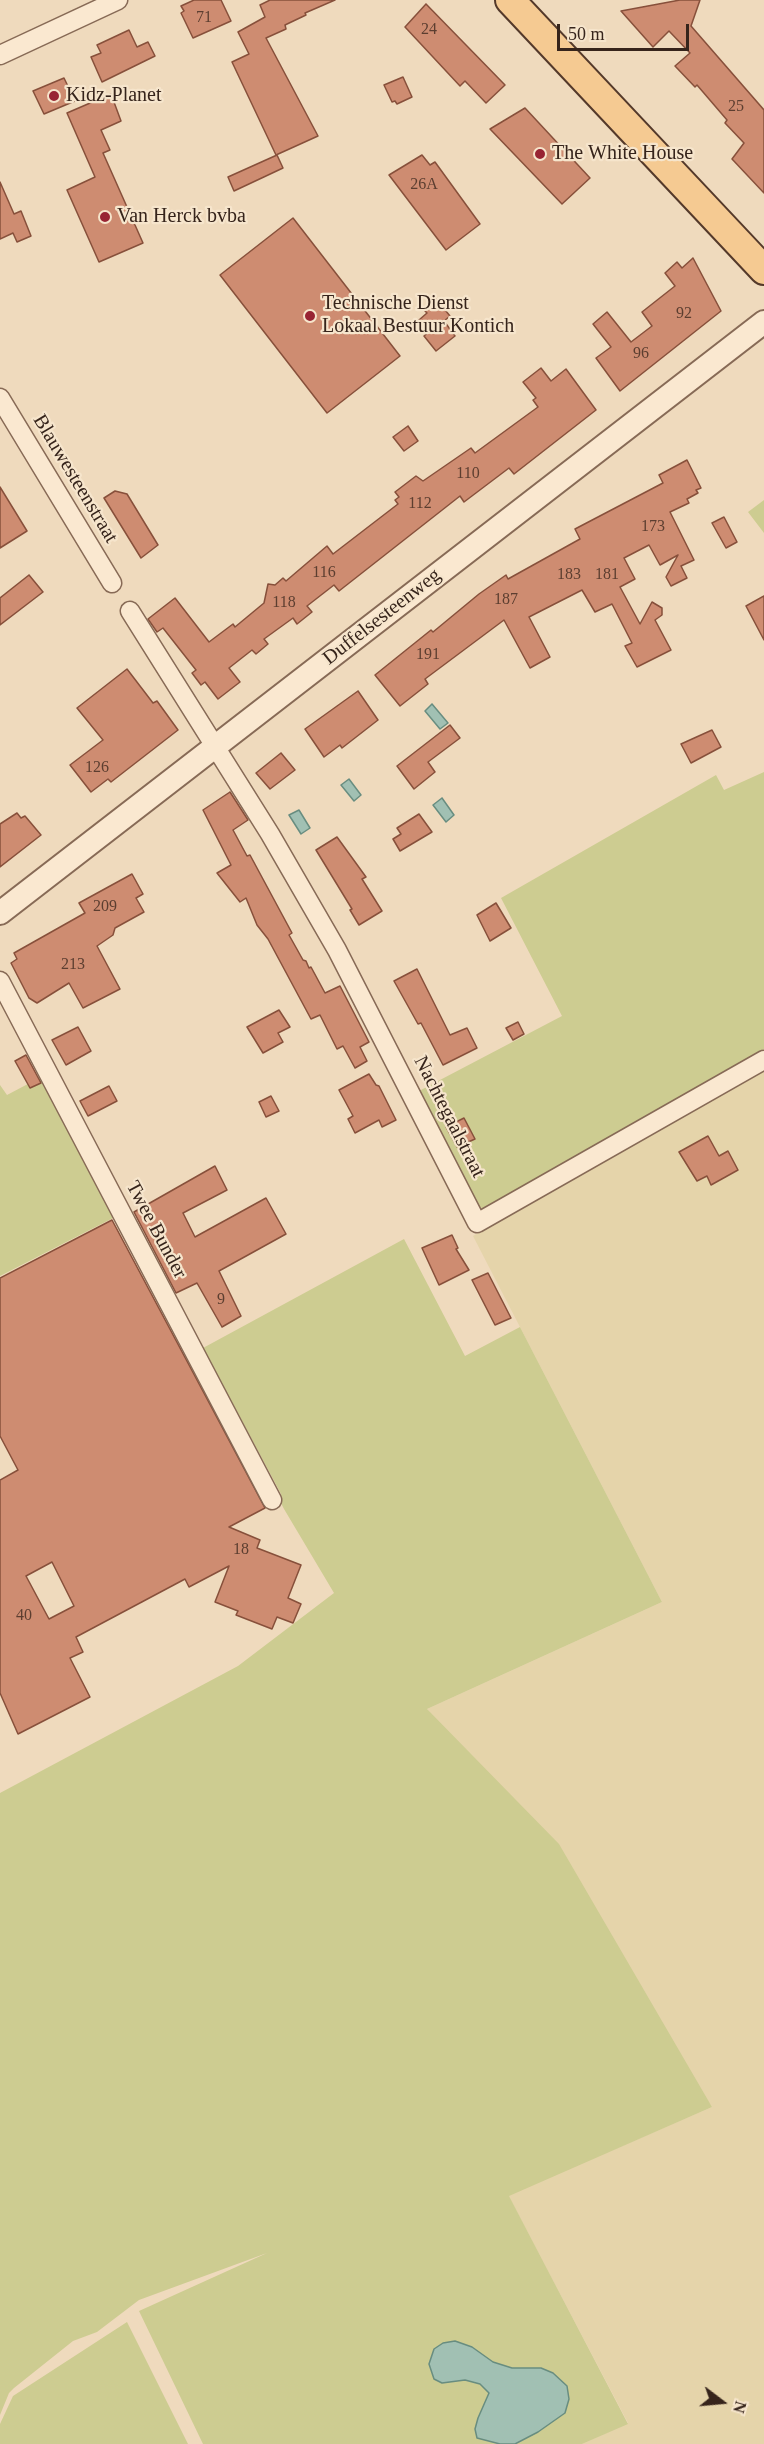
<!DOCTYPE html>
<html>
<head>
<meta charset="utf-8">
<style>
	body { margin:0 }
	#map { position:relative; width:764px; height:2444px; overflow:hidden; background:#efdabd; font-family:"Times New Roman",serif }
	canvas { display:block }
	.north { position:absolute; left:692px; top:2372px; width:60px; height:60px; -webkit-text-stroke:4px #f6e5cc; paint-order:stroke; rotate:106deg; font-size:16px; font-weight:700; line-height:24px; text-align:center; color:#36241b }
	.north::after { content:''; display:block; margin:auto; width:21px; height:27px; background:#36241b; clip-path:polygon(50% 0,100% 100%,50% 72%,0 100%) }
	.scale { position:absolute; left:557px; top:24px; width:132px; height:27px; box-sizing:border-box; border:3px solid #36241b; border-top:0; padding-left:8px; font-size:18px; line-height:21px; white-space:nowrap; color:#36241b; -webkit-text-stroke:4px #f6e5cc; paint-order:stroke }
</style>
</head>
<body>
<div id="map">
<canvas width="764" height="2444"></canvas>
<div class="north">N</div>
<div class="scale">50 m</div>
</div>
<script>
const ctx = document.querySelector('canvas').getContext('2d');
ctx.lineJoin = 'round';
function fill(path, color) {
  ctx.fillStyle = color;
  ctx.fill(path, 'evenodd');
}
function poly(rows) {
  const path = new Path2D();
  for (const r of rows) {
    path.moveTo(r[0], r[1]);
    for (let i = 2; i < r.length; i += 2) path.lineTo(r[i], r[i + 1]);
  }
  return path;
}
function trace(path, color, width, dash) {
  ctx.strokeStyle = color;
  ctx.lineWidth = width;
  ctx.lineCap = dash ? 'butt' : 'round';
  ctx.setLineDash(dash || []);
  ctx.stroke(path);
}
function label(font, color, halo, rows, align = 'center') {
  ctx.font = font + ' "Times New Roman",serif';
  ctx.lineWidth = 4.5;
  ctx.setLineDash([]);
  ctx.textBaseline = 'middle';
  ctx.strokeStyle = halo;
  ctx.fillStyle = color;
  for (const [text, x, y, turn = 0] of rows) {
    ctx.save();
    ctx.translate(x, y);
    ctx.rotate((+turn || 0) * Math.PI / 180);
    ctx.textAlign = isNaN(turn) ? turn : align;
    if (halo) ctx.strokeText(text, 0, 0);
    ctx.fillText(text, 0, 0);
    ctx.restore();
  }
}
fill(poly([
	[764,1068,764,2444,582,2444,628,2423,508,2195,712,2107,427,1709,662,1602,473,1236]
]), '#e5d4aa');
fill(poly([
	[764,500,764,533,748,512],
	[764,772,764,1049,483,1209,479,1206,419,1091,562,1016,501,898,716,775,724,790],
	[43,1076,117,1216,0,1276,0,1085,7,1095],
	[404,1239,465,1356,520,1327,662,1602,427,1709,559,1844,712,2107,509,2196,628,2424,582,2444,203,2444,139,2311,267,2253,139,2300,97,2332,73,2341,14,2388,9,2393,0,2415,0,1793,238,1666,334,1593,284,1509,278,1497,281,1494,203,1348],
	[127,2322,188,2444,0,2444,0,2424,13,2396]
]), '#cdcc91');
const water = poly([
	[432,704,448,723,440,729,425,711,432,704],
	[349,779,361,795,354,801,341,785,349,779],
	[442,798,454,815,446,822,433,805,442,798],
	[299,810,310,828,301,834,289,815,299,810],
	[455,2341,472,2347,493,2362,512,2368,541,2368,553,2373,567,2386,569,2399,565,2413,538,2432,515,2444,500,2444,477,2438,475,2429,478,2418,489,2393,480,2384,465,2380,442,2383,434,2379,429,2364,434,2349,443,2343,455,2341]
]);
fill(water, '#a1c0b3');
trace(water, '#688d80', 1.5);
const building = poly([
	[194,0,221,0,231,21,193,38,181,13,184,11,181,6,194,0],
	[270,0,335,0,305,13,306,15,285,25,286,29,266,38,318,136,276,155,232,62,249,54,238,32,265,17,260,5,270,0],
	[680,0,700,0,691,26,764,110,764,193,732,159,744,143,725,123,727,120,697,85,695,87,675,66,690,53,669,31,653,47,621,11,680,0],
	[426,4,505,85,486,103,465,81,460,86,405,27,426,4],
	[129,30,137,47,148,42,155,56,102,82,91,57,101,53,97,45,129,30],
	[403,77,412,97,397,104,395,101,392,102,384,85,403,77],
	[64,78,75,101,44,114,33,91,64,78],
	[111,94,121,121,101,130,110,150,103,153,143,243,99,262,67,190,95,177,67,113,111,94],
	[525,108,590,178,562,204,490,129,525,108],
	[277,155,283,168,234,191,228,177,277,155],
	[422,155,430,165,435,162,480,224,446,250,389,175,422,155],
	[0,182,14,214,21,211,31,236,17,242,13,233,0,239,0,182],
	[293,218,400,356,327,413,220,275,293,218],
	[693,258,721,311,620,391,596,358,611,347,593,324,607,312,631,342,652,326,642,312,675,286,665,273,677,262,682,268,693,258],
	[436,299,450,316,444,321,455,336,436,351,424,336,429,332,419,320,427,313,423,309,436,299],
	[541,368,551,381,566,369,596,410,514,474,509,468,464,502,460,496,339,591,334,585,307,606,312,612,297,624,293,618,264,639,268,644,256,654,252,650,229,668,240,682,218,699,205,682,201,685,192,673,196,670,163,628,157,632,148,619,175,598,209,642,233,624,235,627,264,603,268,584,275,585,283,578,286,581,327,546,333,554,398,504,395,500,399,497,395,492,416,476,423,481,471,448,475,453,538,407,533,400,536,398,523,382,541,368],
	[408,426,418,441,404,451,393,437,408,426],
	[687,460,701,488,696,490,698,493,687,499,689,503,670,512,694,560,681,566,687,578,671,586,666,577,678,555,660,565,649,545,624,558,635,579,620,587,640,624,652,602,662,608,662,615,655,620,671,650,637,667,625,646,632,643,612,604,595,612,582,590,529,617,550,657,530,668,504,620,425,679,428,684,400,706,375,675,431,630,433,632,479,594,506,575,508,579,580,539,575,529,663,483,659,475,687,460],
	[0,487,27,531,0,548,0,487],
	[115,491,127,494,158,545,141,558,104,498,115,491],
	[724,517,737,542,726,548,712,523,724,517],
	[29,575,43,592,0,625,0,598,29,575],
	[764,596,764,640,746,606,764,596],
	[127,669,153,703,157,701,178,730,111,782,108,779,91,792,70,765,103,740,77,708,127,669],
	[358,691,378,720,342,748,340,745,324,757,305,729,358,691],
	[450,725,460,738,428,762,435,772,414,789,397,766,450,725],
	[712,730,721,747,691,763,681,744,712,730],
	[281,753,295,770,270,789,256,773,281,753],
	[230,792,248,820,233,830,247,856,250,855,292,933,289,935,303,960,306,961,309,968,311,967,325,993,340,986,369,1042,360,1047,367,1061,355,1068,343,1046,337,1049,320,1015,311,1019,268,939,257,925,246,898,240,902,217,873,231,865,203,810,230,792],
	[17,813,21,818,25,816,41,835,0,867,0,824,17,813],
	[419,814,432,832,400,851,393,839,401,834,397,828,419,814],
	[337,837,366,877,362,879,382,911,359,925,350,910,352,909,316,850,337,837],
	[132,874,143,894,136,898,144,912,115,928,113,935,97,946,120,989,83,1008,69,983,37,1003,29,998,11,963,17,959,14,953,85,913,79,903,132,874],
	[496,903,511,928,490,941,477,915,496,903],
	[417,969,450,1035,467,1028,477,1048,443,1065,421,1023,418,1024,394,981,417,969],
	[279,1010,290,1027,278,1033,283,1042,263,1053,247,1027,279,1010],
	[518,1022,524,1034,513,1040,506,1028,518,1022],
	[78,1027,91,1051,66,1065,52,1040,78,1027],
	[26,1055,41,1083,30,1088,15,1061,26,1055],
	[369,1074,376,1085,379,1086,396,1120,382,1127,379,1120,355,1133,348,1119,353,1116,339,1090,369,1074],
	[109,1086,117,1101,88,1116,80,1101,109,1086],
	[271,1096,279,1111,266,1117,259,1102,271,1096],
	[464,1118,475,1139,457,1147,446,1127,464,1118],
	[708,1136,719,1156,728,1151,738,1170,711,1185,707,1176,697,1181,679,1152,708,1136],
	[215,1166,227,1190,183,1213,195,1237,266,1198,286,1234,219,1271,241,1316,222,1327,197,1283,176,1293,134,1212,215,1166],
	[112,1220,265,1508,229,1527,260,1540,257,1548,301,1565,288,1598,301,1604,293,1623,277,1617,272,1629,236,1615,238,1611,215,1602,229,1566,189,1587,185,1579,76,1637,83,1652,70,1658,90,1697,18,1734,0,1693,0,1480,18,1470,0,1436,0,1278,112,1220],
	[52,1562,74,1606,49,1619,26,1576,52,1562],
	[452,1235,458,1248,456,1249,469,1270,439,1285,422,1248,452,1235],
	[488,1273,511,1318,495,1325,472,1280,488,1273]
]);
fill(building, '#ce8c71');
trace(building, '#87503b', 1.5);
const minor = poly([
	[0,55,118,0],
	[0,398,112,583],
	[130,611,270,834,337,950,477,1223,764,1060],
	[0,981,272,1500]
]);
const tertiary = poly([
	[0,913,764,322]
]);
const primary = poly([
	[510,0,764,270]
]);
trace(minor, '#876a56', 21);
trace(tertiary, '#876a56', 26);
trace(primary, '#54392a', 32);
trace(minor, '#fae8d0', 18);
trace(tertiary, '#fae8d0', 22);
trace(primary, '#f5ca92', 28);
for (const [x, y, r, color] of [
	[54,96,6,"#982433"],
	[540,154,6,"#982433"],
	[105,217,6,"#982433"],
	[310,316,6,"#982433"]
]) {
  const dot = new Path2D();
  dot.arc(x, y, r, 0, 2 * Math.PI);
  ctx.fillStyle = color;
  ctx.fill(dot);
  trace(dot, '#f6e5cc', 2);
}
label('16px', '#5c3e30', null, [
	["71",204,18],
	["24",429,30],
	["25",736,107],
	["26A",424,185],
	["92",684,314],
	["96",641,354],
	["110",468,474],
	["112",420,504],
	["173",653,527],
	["116",324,573],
	["183",569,575],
	["181",607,575],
	["187",506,600],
	["118",284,603],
	["191",428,655],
	["126",97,768],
	["209",105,907],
	["213",73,965],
	["9",221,1300],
	["18",241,1550],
	["40",24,1616]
]);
label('20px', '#36241b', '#f6e5cc', [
	["Kidz-Planet",66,96],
	["The White House",552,154],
	["Van Herck bvba",117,217],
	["Technische Dienst",322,304],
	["Lokaal Bestuur Kontich",322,327]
], 'left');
label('20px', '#36241b', '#f6e5cc', [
	["Blauwesteenstraat",75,479,59],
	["Duffelsesteenweg",382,617,-38],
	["Nachtegaalstraat",449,1117,63],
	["Twee Bunder",156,1230,62]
]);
</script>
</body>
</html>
